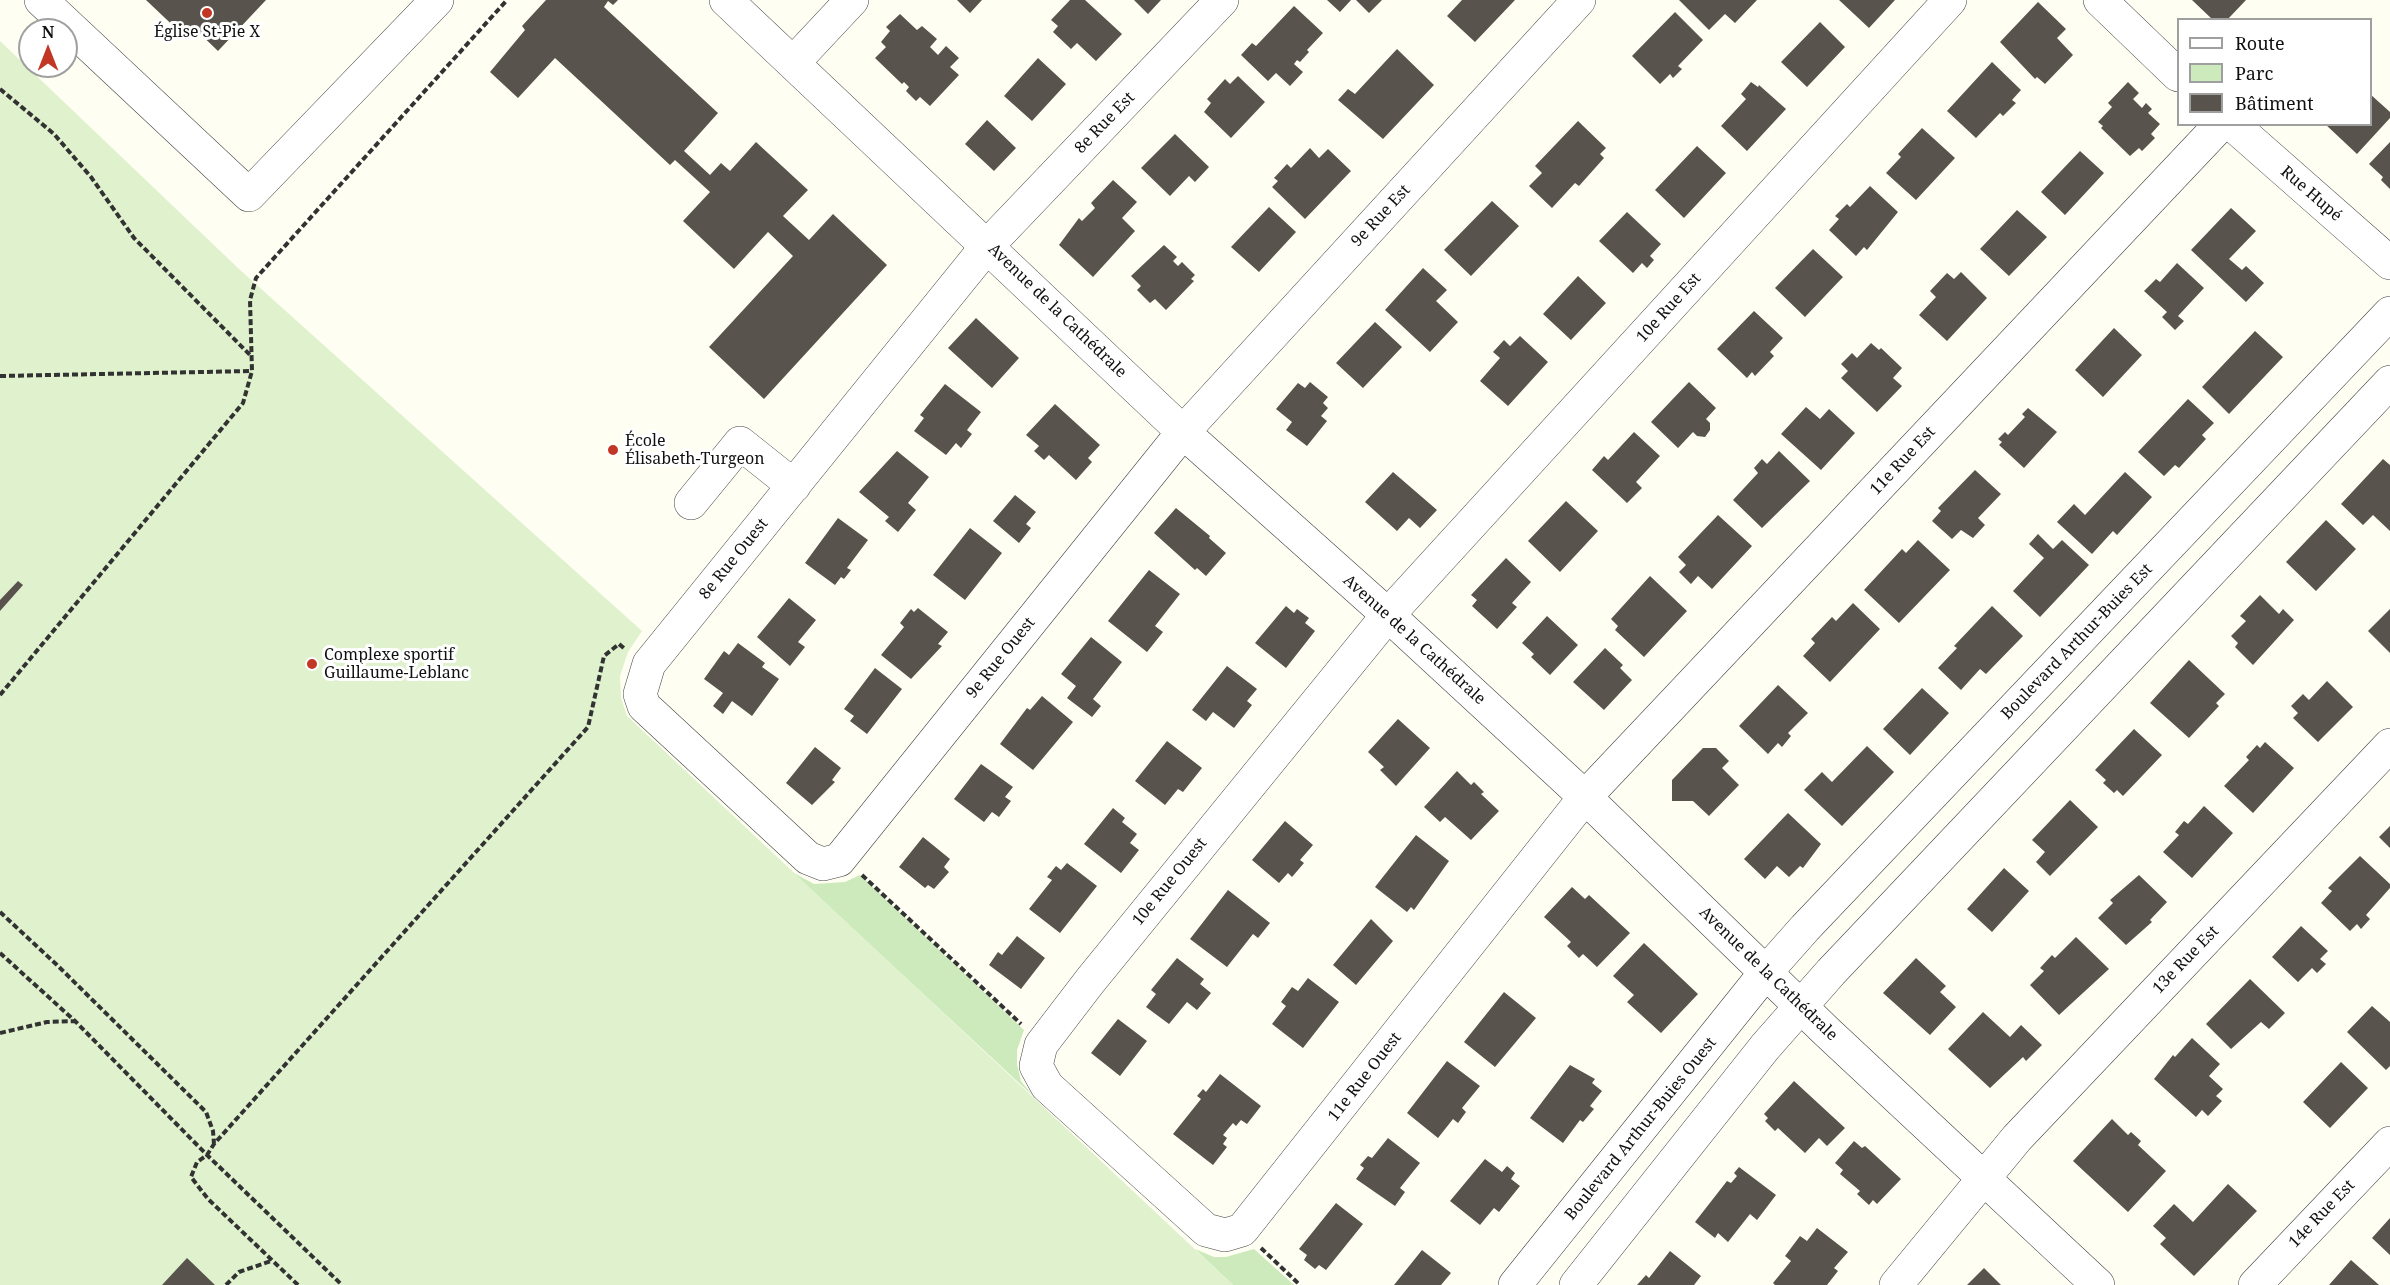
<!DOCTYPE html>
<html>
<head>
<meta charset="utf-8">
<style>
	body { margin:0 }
	#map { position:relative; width:2390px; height:1285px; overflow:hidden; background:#fffef2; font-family:"Noto Serif",serif }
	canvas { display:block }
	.legend { position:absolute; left:2177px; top:18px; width:195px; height:108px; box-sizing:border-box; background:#fff; border:2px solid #9f9f9f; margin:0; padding:8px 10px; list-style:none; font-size:18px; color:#101010 }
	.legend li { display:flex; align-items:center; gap:12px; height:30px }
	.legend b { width:30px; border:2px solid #9f9f9f }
	.north { position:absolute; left:18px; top:18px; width:60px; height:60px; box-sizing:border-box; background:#fff; border:2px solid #9f9f9f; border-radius:50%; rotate:0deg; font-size:16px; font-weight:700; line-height:24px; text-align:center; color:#101010 }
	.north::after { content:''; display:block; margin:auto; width:21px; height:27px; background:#c23625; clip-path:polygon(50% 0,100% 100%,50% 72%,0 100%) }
</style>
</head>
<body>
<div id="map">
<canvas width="2390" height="1285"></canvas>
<ul class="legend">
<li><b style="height:8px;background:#fff"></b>Route</li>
<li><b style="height:16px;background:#cceabb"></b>Parc</li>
<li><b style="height:16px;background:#58534c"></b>Bâtiment</li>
</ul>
<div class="north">N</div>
</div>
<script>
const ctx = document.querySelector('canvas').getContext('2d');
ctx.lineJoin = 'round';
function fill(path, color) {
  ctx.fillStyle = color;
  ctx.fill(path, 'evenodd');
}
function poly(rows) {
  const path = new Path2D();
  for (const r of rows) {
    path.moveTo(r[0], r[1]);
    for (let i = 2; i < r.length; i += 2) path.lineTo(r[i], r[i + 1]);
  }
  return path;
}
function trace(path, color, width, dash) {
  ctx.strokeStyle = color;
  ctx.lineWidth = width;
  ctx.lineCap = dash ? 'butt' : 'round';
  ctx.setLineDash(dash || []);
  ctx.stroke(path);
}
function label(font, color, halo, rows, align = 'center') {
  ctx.font = font + ' "Noto Serif",serif';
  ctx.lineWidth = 6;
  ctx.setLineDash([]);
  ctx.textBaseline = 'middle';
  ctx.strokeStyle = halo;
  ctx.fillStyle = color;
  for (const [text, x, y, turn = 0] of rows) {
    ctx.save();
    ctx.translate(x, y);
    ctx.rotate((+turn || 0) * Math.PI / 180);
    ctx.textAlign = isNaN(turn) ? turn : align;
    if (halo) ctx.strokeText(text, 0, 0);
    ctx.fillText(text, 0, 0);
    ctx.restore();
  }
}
fill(poly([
	[792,872,814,884,845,882,860,875,1024,1030,1017,1050,1017,1064,1021,1081,1033,1096],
	[1195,1249,1214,1257,1226,1257,1254,1249,1294,1285,1233,1285]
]), '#cceabb');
fill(poly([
	[0,41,239,269,642,631,628,652,620,676,621,698,627,716,1233,1285,0,1285]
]), '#dff1cd');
fill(poly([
	[146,0,266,0,218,51,193,27,184,36],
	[546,0,618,0,613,5,608,1,604,7,718,113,684,151,710,175,721,163,730,171,756,142,808,190,783,216,809,240,833,214,887,265,764,399,709,347,793,256,768,232,734,269,683,221,710,192,675,160,670,165,555,58,518,98,490,72,525,30,522,26],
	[957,0,982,0,970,13],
	[1070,0,1085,0,1122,34,1096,61,1077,43,1071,49,1053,32,1058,26,1051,20],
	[1134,0,1161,0,1148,14],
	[1327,0,1351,0,1340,12],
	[1356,0,1382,0,1369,13],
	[1462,0,1515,0,1475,42,1447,16],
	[1679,0,1757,0,1735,23,1725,14,1709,30],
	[1839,0,1895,0,1869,28],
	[2192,0,2246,0,2227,20,2213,20],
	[2038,2,2066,29,2057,38,2073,55,2045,84,2037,77,2035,79,2000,42],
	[1294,6,1323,33,1307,50,1309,52,1300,62,1297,60,1294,64,1303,72,1290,86,1276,73,1268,81,1241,55,1252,43,1256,46],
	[1675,12,1703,40,1678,66,1682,69,1673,78,1670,74,1660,84,1632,56],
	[900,14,917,30,922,26,937,39,930,47,938,55,946,46,959,58,950,67,959,75,930,106,920,97,916,101,906,91,909,87,904,82,902,84,875,58,886,47,881,42,890,31,886,27],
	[1820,22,1845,47,1807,87,1781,62],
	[1397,49,1434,85,1383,139,1338,100,1348,89,1355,94],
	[1038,58,1066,84,1032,121,1004,96],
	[1992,62,2021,90,2012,100,2016,103,2003,116,2000,113,1976,138,1947,111],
	[1238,76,1265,102,1231,138,1204,112,1211,103,1207,99,1225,79,1230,84],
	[1751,82,1758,87,1759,85,1786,109,1747,151,1721,126,1746,99,1741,94],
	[2128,82,2139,93,2133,99,2142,108,2146,103,2152,109,2148,113,2160,124,2151,134,2155,138,2142,151,2139,148,2130,156,2101,128,2103,126,2098,122,2112,107,2108,103],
	[2370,94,2390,112,2390,118,2357,154,2325,124,2370,124],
	[987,120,1016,148,994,171,965,144],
	[1578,121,1606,148,1600,154,1604,158,1579,186,1575,183,1552,208,1529,186,1542,173,1535,166],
	[1922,128,1955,158,1916,200,1886,173,1901,157,1898,154],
	[1175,134,1209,167,1195,182,1189,176,1170,196,1141,168],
	[2390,142,2390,189,2381,180,2383,177,2369,164],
	[1697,146,1726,173,1684,218,1655,190],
	[1310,148,1319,158,1328,149,1351,171,1305,219,1272,187,1278,181,1274,178,1287,164,1291,168],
	[2080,151,2104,173,2065,215,2041,192],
	[1113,180,1137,202,1122,218,1135,231,1093,277,1059,245,1079,218,1082,221,1095,208,1091,203],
	[1870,186,1898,212,1867,250,1864,247,1856,256,1829,230,1839,219,1835,216,1847,204,1850,207],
	[1492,201,1519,226,1471,276,1444,250],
	[1269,207,1296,232,1259,272,1231,247],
	[2231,208,2256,231,2229,259,2242,270,2246,266,2264,283,2246,302,2191,250],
	[2017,210,2047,237,2009,276,1980,249],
	[1627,212,1661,244,1650,256,1654,260,1647,268,1642,263,1633,273,1599,241],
	[1164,245,1177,257,1173,261,1178,266,1182,262,1195,275,1191,279,1194,281,1166,310,1155,299,1150,303,1137,290,1141,286,1131,276],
	[1813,249,1843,277,1805,317,1775,288],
	[2177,263,2204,288,2178,316,2184,321,2175,330,2162,317,2167,312,2144,291,2156,279,2160,282],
	[1423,268,1447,290,1436,301,1458,322,1430,352,1385,310],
	[1961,272,1987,298,1947,341,1919,315,1936,297,1930,291,1947,273,1954,279],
	[1578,276,1606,303,1571,340,1543,314],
	[1754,311,1783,338,1770,352,1774,356,1755,376,1752,372,1747,378,1717,349],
	[976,318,1019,358,992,388,948,348],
	[1375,322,1402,347,1363,388,1336,363],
	[2114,328,2142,355,2103,397,2075,370],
	[2255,331,2283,357,2229,414,2202,387],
	[1520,336,1548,362,1508,406,1480,381,1500,358,1493,352,1504,340,1510,346],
	[1871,343,1879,350,1881,348,1902,368,1893,378,1902,386,1877,412,1841,378,1848,371,1841,364,1852,353,1857,358],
	[1310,382,1328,397,1323,403,1328,408,1321,416,1327,421,1307,446,1286,430,1292,422,1276,409,1298,383,1305,388],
	[1689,382,1716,408,1706,419,1710,423,1710,430,1705,437,1697,436,1693,432,1678,448,1651,422],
	[945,384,981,412,967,430,972,434,961,448,956,443,946,455,914,431,924,418,920,415],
	[2188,399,2214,423,2202,435,2206,439,2179,468,2175,465,2164,476,2138,452],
	[1055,404,1100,445,1088,458,1092,462,1076,480,1049,455,1044,460,1034,451,1039,446,1026,435],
	[1806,407,1820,419,1829,409,1855,433,1821,470,1781,434],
	[2028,408,2057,432,2024,468,1999,445,2002,442,1998,439,2005,432,2008,435,2025,417,2022,414],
	[1634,432,1660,456,1636,482,1642,488,1627,503,1592,470,1604,456,1608,460],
	[897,451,929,477,908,503,916,510,898,532,885,521,889,517,859,492],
	[1779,451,1810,481,1762,528,1733,500,1758,473,1754,468,1762,459,1767,464],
	[2383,459,2390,465,2390,531,2373,515,2363,525,2341,504],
	[1975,470,2001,494,1978,518,1985,525,1973,538,1961,530,1952,539,1932,521,1941,511,1938,508],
	[1393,472,1437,510,1420,528,1409,518,1397,531,1365,502],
	[2125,472,2152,497,2117,535,2113,531,2092,554,2057,522,2074,504,2085,515],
	[1015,495,1036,512,1026,524,1031,528,1019,543,993,521],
	[1566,501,1598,531,1560,572,1528,541],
	[1176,508,1210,536,1209,538,1226,553,1206,576,1197,568,1195,570,1154,533],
	[1718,515,1752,546,1712,589,1698,576,1691,584,1679,572,1686,565,1678,557],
	[838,518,868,540,847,568,851,570,844,579,841,577,835,585,805,563],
	[2326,520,2356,549,2316,591,2286,562],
	[970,528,1002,553,965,600,933,575],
	[2038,534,2053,549,2062,540,2089,565,2040,617,2013,591,2044,558,2029,544],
	[1918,540,1950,570,1899,623,1864,590,1902,549,1906,553],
	[1506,558,1531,582,1512,603,1517,607,1497,629,1472,606,1477,600,1471,595],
	[1149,570,1180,594,1155,626,1163,632,1147,652,1108,621],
	[1650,576,1687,611,1644,657,1615,630,1618,626,1611,619],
	[18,581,23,585,0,611,0,600],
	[2260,595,2279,614,2283,609,2294,620,2253,665,2235,647,2238,643,2231,636,2246,621,2240,616],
	[789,598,816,620,798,642,805,647,790,666,757,637],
	[1853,603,1880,629,1830,682,1803,656,1815,643,1811,639,1832,617,1836,621],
	[1286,606,1294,613,1297,609,1309,618,1305,623,1315,631,1286,668,1255,643],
	[1992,606,2023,636,1986,674,1980,669,1961,690,1938,668,1957,648,1954,646],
	[918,608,948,632,938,644,942,646,911,679,881,655,904,627,900,623,911,609,914,612],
	[2390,609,2390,653,2368,631],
	[1547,616,1578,645,1550,675,1531,657,1534,654,1522,643],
	[1091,637,1122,662,1093,699,1101,706,1092,717,1067,698,1076,686,1061,674],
	[738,643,765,663,762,667,779,679,752,716,732,701,723,714,713,706,723,693,704,679,724,651,729,655],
	[1605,648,1623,665,1620,668,1632,680,1604,710,1573,682],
	[2189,660,2225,694,2216,703,2219,706,2189,738,2150,703],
	[1227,666,1257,689,1247,701,1252,705,1234,728,1213,712,1206,721,1192,710],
	[875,668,902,689,867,734,850,721,854,716,844,709],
	[2327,681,2353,707,2318,742,2293,718,2298,713,2291,706,2303,694,2309,700],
	[1778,685,1808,713,1788,733,1791,736,1782,747,1778,743,1768,754,1739,726],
	[1922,688,1949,713,1910,755,1883,729],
	[1042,696,1073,722,1033,770,1000,744,1027,708,1030,710],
	[1398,719,1430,748,1396,786,1380,770,1384,767,1368,752],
	[2134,729,2162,755,2123,796,2117,790,2114,793,2103,783,2106,780,2095,770],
	[1167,741,1202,768,1183,792,1178,789,1165,805,1135,781],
	[2265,742,2294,768,2253,813,2224,786,2249,760,2246,757,2257,745,2260,748],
	[1867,746,1894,772,1842,826,1804,790,1822,772,1832,782],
	[815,747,841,768,832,780,835,782,812,805,786,783],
	[1703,748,1716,748,1729,761,1722,768,1739,785,1709,816,1693,801,1672,801,1672,780],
	[981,764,1013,787,1005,797,1011,801,999,817,992,812,984,822,954,799],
	[1457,771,1471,785,1474,782,1484,792,1481,794,1499,811,1471,840,1445,817,1440,822,1424,807],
	[2070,800,2098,827,2050,876,2036,862,2045,852,2032,840],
	[2204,806,2233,833,2192,878,2163,852,2179,835,2175,832,2184,821,2188,824],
	[1113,808,1125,818,1122,822,1137,834,1130,843,1139,850,1121,873,1084,844],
	[1788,813,1821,844,1803,868,1800,866,1789,877,1777,866,1765,879,1744,859],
	[1285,821,1313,845,1300,860,1304,863,1292,877,1288,873,1279,883,1252,860],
	[2390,826,2390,848,2379,837],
	[1416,835,1449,861,1414,910,1411,907,1407,912,1375,887],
	[923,837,950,859,944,867,949,872,934,889,928,885,925,888,899,867],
	[2360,856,2390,884,2390,888,2366,915,2370,919,2361,929,2357,924,2350,931,2321,903,2332,891,2328,888],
	[1067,863,1097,886,1060,933,1029,909,1052,880,1047,877,1056,866,1061,870],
	[2004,868,2029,891,1992,932,1967,909],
	[2139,875,2167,902,2150,920,2152,922,2126,945,2098,918,2113,903,2110,900],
	[1572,887,1585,899,1589,895,1630,933,1597,967,1583,954,1579,958,1567,946,1571,942,1544,917],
	[1228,890,1270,923,1258,938,1253,934,1227,967,1190,939],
	[1371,919,1393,941,1356,985,1333,965],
	[2301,926,2328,951,2320,959,2326,964,2317,973,2312,968,2298,982,2272,957],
	[1017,936,1045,958,1021,989,989,965,998,952,1002,955],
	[2076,937,2109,969,2059,1015,2030,985,2044,971,2040,968,2052,955,2055,958],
	[1644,943,1698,994,1661,1033,1627,1002,1634,995,1613,976],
	[1177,958,1204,979,1200,984,1211,993,1197,1010,1187,1002,1169,1024,1146,1007,1156,994,1151,990],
	[1916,958,1946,986,1940,992,1956,1007,1930,1035,1883,993],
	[1308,978,1339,1002,1303,1048,1272,1024,1286,1006,1281,1002,1292,987,1298,991],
	[2250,979,2285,1013,2269,1029,2261,1022,2231,1049,2206,1024],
	[1504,992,1536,1018,1495,1067,1464,1042],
	[2372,1006,2390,1022,2390,1066,2386,1070,2347,1032],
	[1983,1012,2010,1037,2021,1025,2042,1045,2026,1061,2023,1057,1990,1088,1948,1049],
	[1118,1019,1147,1041,1120,1076,1091,1053],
	[2192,1038,2220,1064,2209,1076,2223,1089,2216,1096,2222,1101,2208,1116,2202,1110,2196,1117,2154,1079,2173,1055,2175,1057],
	[1447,1061,1480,1086,1462,1108,1466,1112,1458,1123,1453,1119,1438,1138,1407,1113],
	[2341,1062,2368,1088,2330,1128,2303,1102],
	[1570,1065,1595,1079,1592,1083,1602,1091,1590,1106,1594,1109,1583,1122,1580,1120,1563,1143,1530,1118],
	[1220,1074,1261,1106,1247,1124,1241,1120,1236,1126,1233,1123,1223,1135,1227,1138,1223,1144,1227,1147,1213,1165,1173,1134,1201,1099,1197,1096,1203,1089,1206,1092],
	[1794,1081,1845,1128,1827,1146,1819,1138,1805,1153,1778,1128,1775,1131,1765,1121,1768,1118,1764,1114],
	[2112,1119,2128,1135,2131,1132,2141,1141,2138,1145,2166,1171,2128,1212,2073,1161],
	[1388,1138,1420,1163,1400,1188,1405,1192,1395,1206,1356,1179,1364,1168,1360,1165,1368,1156,1372,1158],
	[1854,1141,1862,1148,1865,1146,1901,1179,1877,1204,1873,1200,1869,1205,1857,1194,1860,1191,1840,1174,1843,1170,1835,1163],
	[1485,1159,1502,1172,1507,1166,1515,1173,1511,1179,1520,1186,1499,1212,1494,1208,1480,1225,1450,1201],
	[1739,1167,1776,1195,1757,1220,1750,1214,1728,1242,1718,1233,1715,1238,1695,1222,1727,1181,1731,1183,1737,1176,1734,1173],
	[2228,1184,2257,1211,2194,1276,2160,1244,2166,1238,2153,1226,2174,1204,2193,1222],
	[1336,1203,1363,1224,1326,1270,1319,1265,1315,1269,1304,1260,1307,1255,1299,1249],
	[2390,1218,2390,1255,2372,1238],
	[1817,1228,1848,1252,1834,1268,1838,1271,1827,1285,1775,1285,1773,1283,1791,1261,1785,1256,1800,1236,1807,1241],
	[1422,1250,1451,1273,1441,1285,1394,1285],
	[1670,1251,1701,1276,1694,1285,1637,1285,1646,1275,1649,1278],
	[187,1258,215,1285,162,1285],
	[2351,1260,2379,1285,2329,1285],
	[1984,1268,2001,1285,1967,1285]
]), '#58534c');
const minor = poly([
	[41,0,249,195,437,0],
	[726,0,1183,432,1388,615,1585,797,1826,1031,2098,1285],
	[1222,0,988,245,649,664,640,694,644,706,808,858,823,864,839,860,1183,432,1579,0],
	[1950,0,1388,615,1090,981,1041,1045,1036,1066,1047,1086,1206,1230,1225,1235,1242,1230,1585,797,2221,124],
	[2100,0,2178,75],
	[793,63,852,0],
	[2232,124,2390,263],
	[691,503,740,443,794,486],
	[1515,1285,1766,972,1805,928,2390,313],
	[1576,1285,1765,1047,1831,972,2390,382],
	[1896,1285,2017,1138,2390,745],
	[2255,1285,2390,1143]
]);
trace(minor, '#434343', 34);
trace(poly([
	[0,89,54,134,91,177,134,238,251,356],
	[0,376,252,371],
	[0,695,243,403,252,371,250,300,256,278,507,0],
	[862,875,1021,1024],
	[0,912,57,965,206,1112,213,1131,214,1144],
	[0,953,75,1021,207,1155,342,1285],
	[0,1033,47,1022,75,1021],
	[1261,1248,1300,1285],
	[226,1285,239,1272,271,1261],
	[298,1285,208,1199,191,1177,197,1162,207,1155,214,1144,588,727,604,656,619,644,625,649]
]), '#323232', 4, [6, 3]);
trace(minor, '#fff', 33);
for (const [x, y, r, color] of [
	[207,13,6,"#c23625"],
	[613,450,6,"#c23625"],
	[312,664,6,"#c23625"]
]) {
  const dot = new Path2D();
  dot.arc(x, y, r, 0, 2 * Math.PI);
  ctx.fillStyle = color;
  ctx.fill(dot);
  trace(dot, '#fff', 2);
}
label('16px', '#101010', '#fff', [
	["Église St-Pie X",207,32,"center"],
	["École",625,441],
	["Élisabeth-Turgeon",625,459],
	["Complexe sportif",324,655],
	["Guillaume-Leblanc",324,673]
], 'left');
label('16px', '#101010', '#fff', [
	["8e Rue Est",1105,123,-46],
	["Rue Hupé",2311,194,41],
	["9e Rue Est",1381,216,-47],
	["10e Rue Est",1669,308,-48],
	["Avenue de la Cathédrale",1057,311,44],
	["11e Rue Est",1903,461,-47],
	["8e Rue Ouest",734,559,-51],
	["Avenue de la Cathédrale",1414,640,42],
	["Boulevard Arthur-Buies Est",2077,642,-46],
	["9e Rue Ouest",1001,658,-51],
	["10e Rue Ouest",1170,882,-51],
	["13e Rue Est",2186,960,-46],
	["Avenue de la Cathédrale",1768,974,44],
	["11e Rue Ouest",1365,1077,-52],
	["Boulevard Arthur-Buies Ouest",1641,1129,-51],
	["14e Rue Est",2322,1214,-46]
]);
</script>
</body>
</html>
